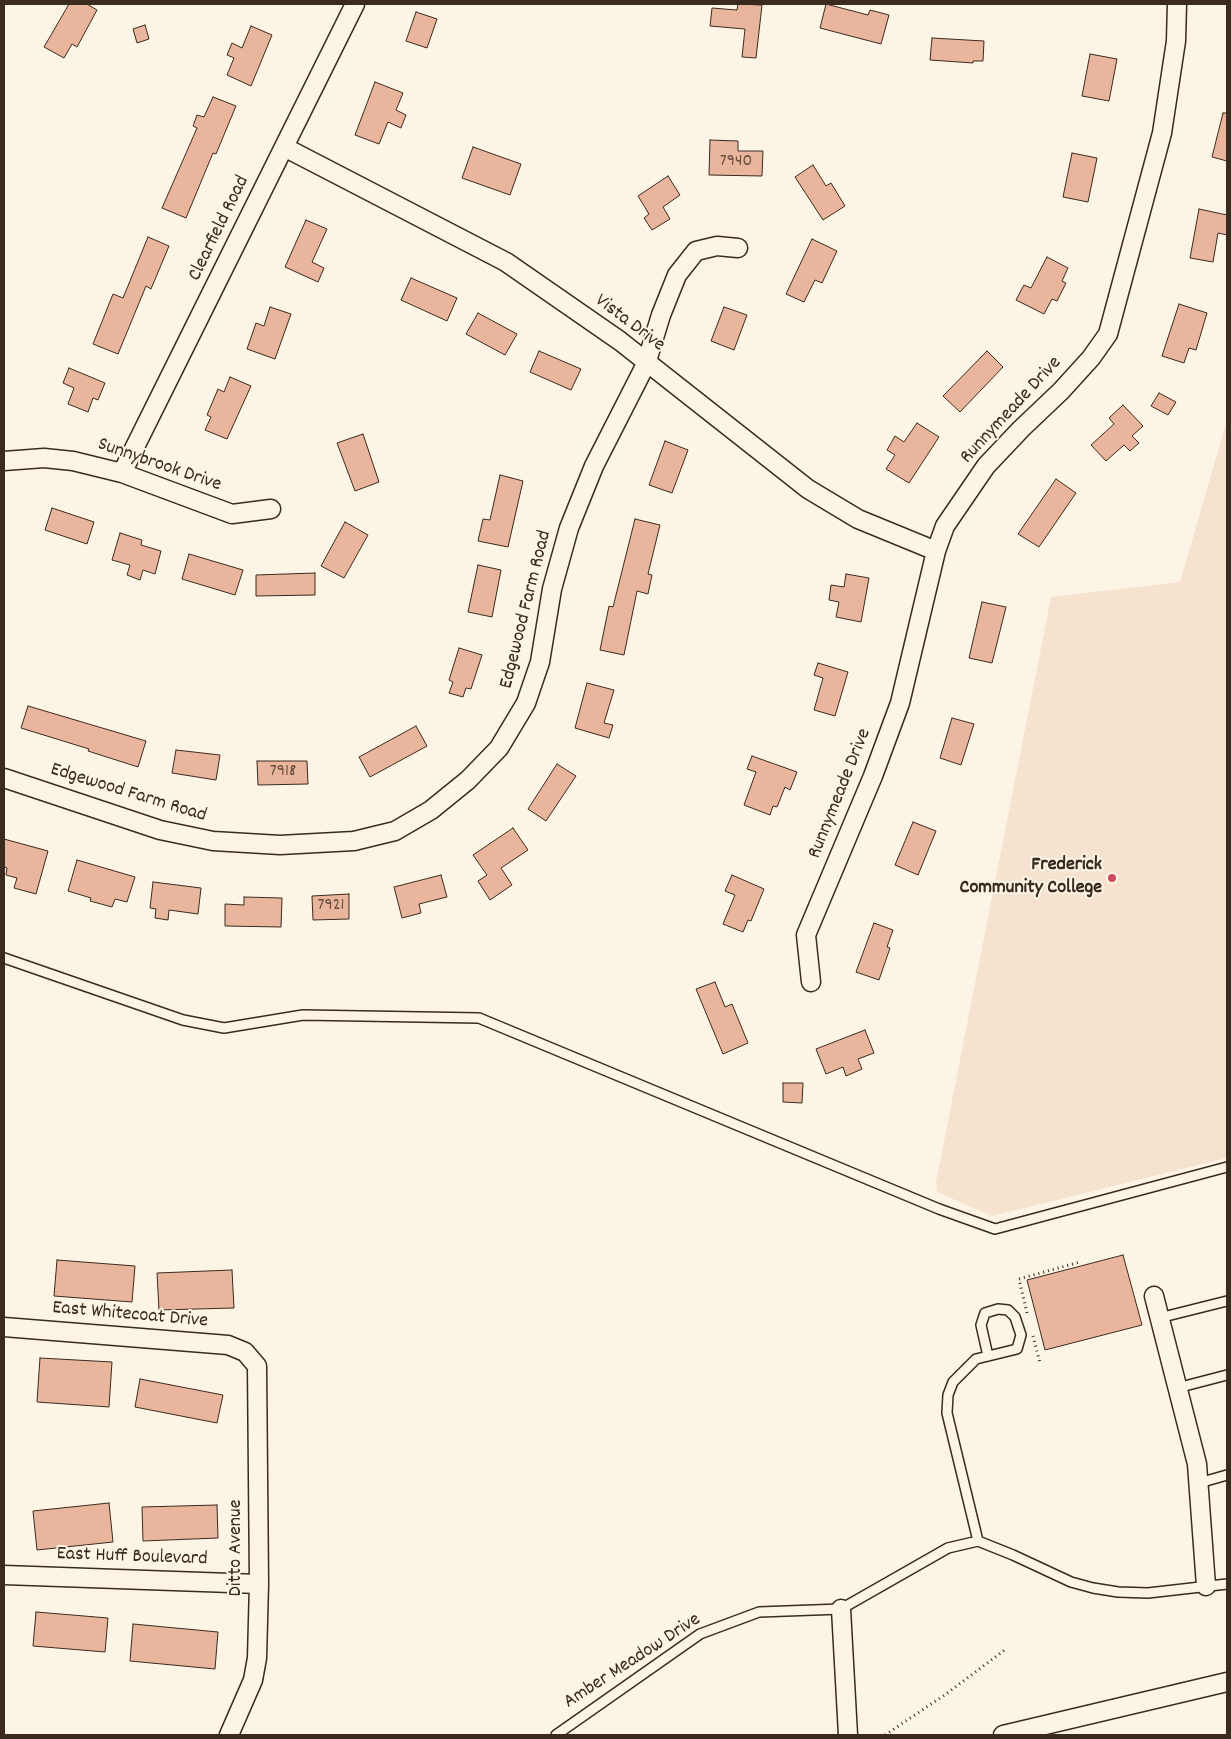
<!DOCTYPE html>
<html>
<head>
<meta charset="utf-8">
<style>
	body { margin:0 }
	#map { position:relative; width:1231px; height:1739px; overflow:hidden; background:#fcf5e5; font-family:Dekko,sans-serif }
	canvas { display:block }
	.frame { position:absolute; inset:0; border:5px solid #3b2a1e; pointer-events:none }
</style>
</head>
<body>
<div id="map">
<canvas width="1231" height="1739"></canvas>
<div class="frame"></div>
</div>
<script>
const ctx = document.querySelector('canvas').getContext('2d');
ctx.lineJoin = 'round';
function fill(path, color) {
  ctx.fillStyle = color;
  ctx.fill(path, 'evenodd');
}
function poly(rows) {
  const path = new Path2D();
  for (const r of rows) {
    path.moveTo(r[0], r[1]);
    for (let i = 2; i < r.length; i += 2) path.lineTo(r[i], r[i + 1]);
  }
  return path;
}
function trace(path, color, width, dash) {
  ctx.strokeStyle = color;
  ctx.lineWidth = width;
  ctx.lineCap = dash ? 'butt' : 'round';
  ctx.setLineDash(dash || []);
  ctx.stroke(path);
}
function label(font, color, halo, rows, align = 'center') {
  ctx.font = font + ' Dekko,sans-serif';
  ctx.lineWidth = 4;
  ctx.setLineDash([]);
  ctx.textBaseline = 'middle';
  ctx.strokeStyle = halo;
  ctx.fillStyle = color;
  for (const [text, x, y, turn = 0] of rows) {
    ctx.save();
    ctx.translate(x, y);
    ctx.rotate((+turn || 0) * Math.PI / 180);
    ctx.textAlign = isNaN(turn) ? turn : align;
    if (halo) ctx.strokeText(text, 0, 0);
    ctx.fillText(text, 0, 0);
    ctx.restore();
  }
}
fill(poly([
	[1227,420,1227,1158,992,1216,937,1192,936,1182,1051,597,1180,582]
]), '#f6e2cf');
const building = poly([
	[69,4,87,4,97,10,77,47,72,44,64,58,44,47,69,4],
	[738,4,762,5,756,58,742,57,745,29,710,26,712,8,737,10,738,4],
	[826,4,868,15,870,10,889,15,881,44,820,28,826,4],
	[416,12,437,19,427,48,406,41,416,12],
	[145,25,149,39,137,43,133,29,145,25],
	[251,26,272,35,251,86,227,75,234,58,227,55,232,43,242,48,251,26],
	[932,38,984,41,983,61,973,61,973,63,930,60,932,38],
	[1090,54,1117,59,1109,101,1082,96,1090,54],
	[375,82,403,93,396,110,406,115,401,128,388,122,379,144,355,135,375,82],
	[213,97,236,106,216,154,213,153,186,218,162,208,197,128,193,126,197,115,204,117,213,97],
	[1223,113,1227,113,1227,161,1212,157,1223,113],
	[710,140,738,141,738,151,763,151,762,176,709,175,710,140],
	[473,147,521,164,510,195,462,178,473,147],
	[1072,153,1097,158,1088,202,1063,197,1072,153],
	[813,165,826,186,831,183,845,206,823,220,795,177,813,165],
	[668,176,680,195,663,207,670,219,652,230,644,218,649,214,638,196,668,176],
	[1199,209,1227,215,1227,235,1218,233,1213,262,1190,258,1199,209],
	[306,220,327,229,312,262,324,268,318,282,285,267,306,220],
	[148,237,169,246,151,289,146,286,118,354,93,344,113,294,123,298,148,237],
	[812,239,837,251,822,283,815,280,804,302,786,294,812,239],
	[1047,257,1068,268,1062,281,1066,283,1057,301,1052,299,1044,314,1016,300,1024,285,1031,288,1047,257],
	[411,278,457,298,447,321,401,300,411,278],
	[1179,304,1207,313,1196,350,1189,348,1184,363,1162,356,1179,304],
	[270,307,291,314,275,359,247,349,256,323,264,326,270,307],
	[724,307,747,315,734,350,711,341,724,307],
	[478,313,517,334,505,355,466,334,478,313],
	[539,351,581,369,571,390,530,372,539,351],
	[987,351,1003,367,960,412,943,396,987,351],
	[69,368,105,383,98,400,93,398,88,412,68,404,74,388,63,383,69,368],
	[230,377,251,386,227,439,205,430,211,417,207,415,218,389,224,392,230,377],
	[1159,393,1176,402,1168,415,1151,406,1159,393],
	[1123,405,1143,426,1132,436,1139,443,1130,451,1124,445,1106,461,1091,445,1114,424,1109,418,1123,405],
	[917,423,939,437,909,483,886,469,895,455,887,450,895,436,904,442,917,423],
	[363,434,379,482,355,491,337,443,363,434],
	[665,441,688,450,672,493,649,485,665,441],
	[500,475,523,481,508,547,478,541,483,519,490,520,500,475],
	[1056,479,1076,493,1039,547,1018,534,1056,479],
	[52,508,94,522,87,544,45,530,52,508],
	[635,519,660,525,648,574,652,575,648,594,637,591,624,655,600,650,609,606,613,607,635,519],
	[345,522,368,535,344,578,321,566,345,522],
	[120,533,142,540,141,545,161,551,155,574,143,570,140,580,127,575,130,565,112,560,120,533],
	[189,554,243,570,235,595,182,579,189,554],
	[478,565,501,570,492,617,468,612,478,565],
	[315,573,315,595,256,596,256,575,315,573],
	[846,574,869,578,861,622,836,617,839,602,829,600,831,585,844,587,846,574],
	[982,602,1006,607,992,663,969,658,982,602],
	[459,648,482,655,471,689,466,688,463,697,449,693,453,682,449,680,459,648],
	[818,663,848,672,835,716,814,710,823,678,814,675,818,663],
	[587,683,614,690,604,723,613,725,609,738,575,728,587,683],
	[28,706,146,741,138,767,88,751,89,749,21,728,28,706],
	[952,718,974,724,961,765,940,758,952,718],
	[416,726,427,746,370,777,359,757,416,726],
	[176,750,220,755,216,780,172,773,176,750],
	[752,756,797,772,790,790,785,787,777,807,773,806,770,815,744,805,756,772,747,769,752,756],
	[257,761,307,761,308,784,258,785,257,761],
	[557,764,576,776,546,821,528,809,557,764],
	[913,822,936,831,918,875,895,865,913,822],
	[513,828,528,850,501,868,512,885,490,900,478,881,487,875,473,855,513,828],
	[4,839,48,851,36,894,14,888,17,878,6,875,7,868,4,867,4,839],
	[77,860,135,877,127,902,115,899,112,907,90,901,91,898,68,891,77,860],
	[441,875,447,897,419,904,421,913,402,918,394,887,441,875],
	[732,875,764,889,751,921,748,920,743,932,723,924,735,895,725,891,732,875],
	[153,882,201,888,198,914,169,910,168,920,155,918,156,909,150,908,153,882],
	[349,894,349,919,313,920,312,896,349,894],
	[244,897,282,898,281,927,225,926,225,904,244,905,244,897],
	[874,923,893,930,887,947,890,948,879,980,856,972,874,923],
	[715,982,725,1007,732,1004,748,1043,723,1054,696,989,715,982],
	[865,1030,874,1053,858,1059,862,1069,846,1076,843,1067,826,1074,816,1049,865,1030],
	[783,1083,803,1083,802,1103,783,1102,783,1083],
	[1123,1255,1142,1325,1045,1350,1027,1280,1123,1255],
	[57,1260,135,1266,132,1302,54,1296,57,1260],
	[232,1270,234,1308,159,1310,157,1273,232,1270],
	[40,1358,112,1362,109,1407,37,1402,40,1358],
	[140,1379,223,1395,217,1423,135,1407,140,1379],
	[109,1503,113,1542,37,1550,33,1511,109,1503],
	[217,1505,218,1538,143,1541,142,1507,217,1505],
	[36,1612,108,1618,105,1652,33,1646,36,1612],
	[133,1624,218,1632,215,1669,130,1661,133,1624]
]);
fill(building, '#e9b59c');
trace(building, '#3b2a1e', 1);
const service = poly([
	[4,958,183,1020,224,1028,303,1015,479,1018,939,1209,995,1229,1227,1167],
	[1159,1318,1227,1301],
	[1177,1388,1227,1375],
	[1199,1483,1227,1475],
	[978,1541,947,1413,948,1395,953,1382,976,1359,1017,1349,1021,1335,1015,1317,1008,1310,998,1309,985,1313,981,1325,988,1356],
	[556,1735,700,1634,759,1612,841,1609,948,1548,978,1541,1013,1555,1071,1582,1093,1588,1118,1592,1148,1593,1227,1584]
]);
const minor = poly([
	[284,147,506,262,620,341,808,489,858,519,936,551],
	[4,461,44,458,73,461,122,473,232,514,271,509],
	[122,473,355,4],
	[4,778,160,830,213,841,280,845,354,841,395,831,431,810,468,780,499,748,526,703,540,662,552,589,569,528,594,466,646,364,661,315,677,275,696,251,717,246,738,248],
	[811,982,806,935,873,776,900,703,936,551,945,526,986,466,1021,429,1061,391,1091,358,1108,334,1162,133,1176,41,1177,4],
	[1154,1296,1197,1464,1206,1586],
	[4,1327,228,1345,245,1352,257,1366,259,1584,257,1658,253,1680,229,1735],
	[4,1575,259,1584],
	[841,1609,848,1735],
	[1003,1735,1227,1682]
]);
trace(service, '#3b2a1e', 12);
trace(minor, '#3b2a1e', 21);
trace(poly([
	[1027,1313,1019,1279,1080,1262],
	[1033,1336,1040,1363],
	[885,1735,946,1694,1006,1649]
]), '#3b2a1e', 3, [1, 4]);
trace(service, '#fcf5e5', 9);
trace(minor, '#fcf5e5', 18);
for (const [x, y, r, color] of [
	[1112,878,5,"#d1495b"]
]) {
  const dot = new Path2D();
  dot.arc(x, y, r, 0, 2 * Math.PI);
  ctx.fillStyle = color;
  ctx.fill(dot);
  trace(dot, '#fcf5e5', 2);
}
label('18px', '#664d3e', null, [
	["7940",736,163],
	["7918",283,773],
	["7921",331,907]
]);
label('20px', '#3b2a1e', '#fcf5e5', [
	["Clearfield Road",220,229,-64],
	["Vista Drive",629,324,37],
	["Runnymeade Drive",1012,411,-47],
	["Sunnybrook Drive",159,466,19],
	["Edgewood Farm Road",527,610,-76],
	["Edgewood Farm Road",128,794,17],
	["Runnymeade Drive",841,794,-68],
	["East Whitecoat Drive",130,1316,5],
	["Ditto Avenue",237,1548,-90],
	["East Huff Boulevard",132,1558,2],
	["Amber Meadow Drive",633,1662,-33]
]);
label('bold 20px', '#3b2a1e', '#fcf5e5', [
	["Frederick",1102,866],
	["Community College",1102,889]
], 'right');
</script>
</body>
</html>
